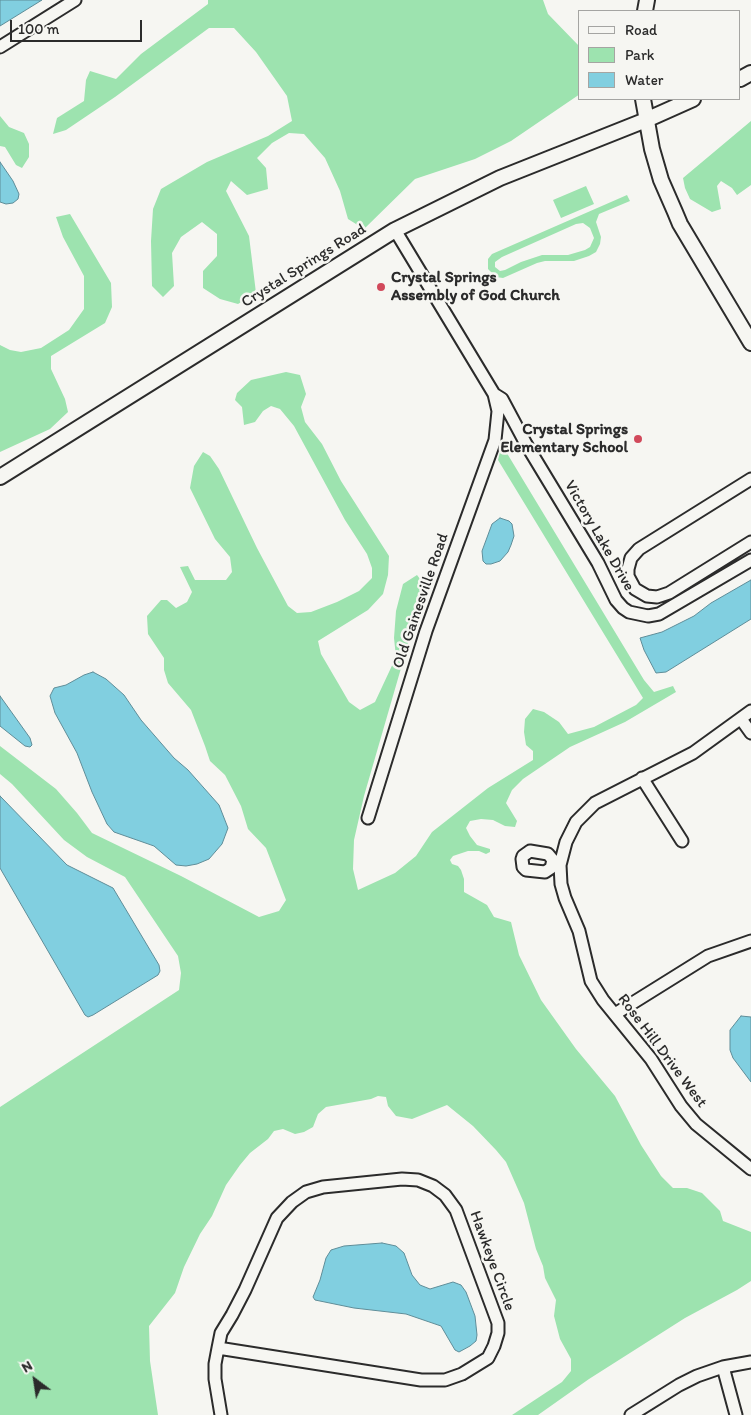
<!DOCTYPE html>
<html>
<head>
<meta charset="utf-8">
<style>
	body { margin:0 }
	#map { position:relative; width:751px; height:1415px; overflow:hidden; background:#f6f6f2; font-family:Itim,sans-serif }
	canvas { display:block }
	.legend { position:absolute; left:578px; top:10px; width:162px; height:90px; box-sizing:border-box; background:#f6f6f2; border:1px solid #a5a5a2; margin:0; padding:6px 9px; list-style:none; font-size:15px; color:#2b2b2b }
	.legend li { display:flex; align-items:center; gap:10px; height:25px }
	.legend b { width:25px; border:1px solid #a5a5a2 }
	.north { position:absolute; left:10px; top:1355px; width:50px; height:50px; -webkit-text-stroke:4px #f6f6f2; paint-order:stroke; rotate:329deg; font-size:14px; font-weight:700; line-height:20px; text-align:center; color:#2b2b2b }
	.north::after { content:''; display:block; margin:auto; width:18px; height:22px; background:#2b2b2b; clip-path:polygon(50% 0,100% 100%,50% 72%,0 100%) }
	.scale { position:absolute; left:10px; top:20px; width:132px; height:22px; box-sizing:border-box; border:2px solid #2b2b2b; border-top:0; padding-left:6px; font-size:15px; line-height:18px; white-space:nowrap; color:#2b2b2b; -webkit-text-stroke:4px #f6f6f2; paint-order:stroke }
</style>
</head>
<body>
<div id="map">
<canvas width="751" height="1415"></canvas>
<ul class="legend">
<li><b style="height:6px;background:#f6f6f2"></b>Road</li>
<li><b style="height:14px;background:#9de3af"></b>Park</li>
<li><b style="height:14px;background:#81cfe0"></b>Water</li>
</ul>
<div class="north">N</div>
<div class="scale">100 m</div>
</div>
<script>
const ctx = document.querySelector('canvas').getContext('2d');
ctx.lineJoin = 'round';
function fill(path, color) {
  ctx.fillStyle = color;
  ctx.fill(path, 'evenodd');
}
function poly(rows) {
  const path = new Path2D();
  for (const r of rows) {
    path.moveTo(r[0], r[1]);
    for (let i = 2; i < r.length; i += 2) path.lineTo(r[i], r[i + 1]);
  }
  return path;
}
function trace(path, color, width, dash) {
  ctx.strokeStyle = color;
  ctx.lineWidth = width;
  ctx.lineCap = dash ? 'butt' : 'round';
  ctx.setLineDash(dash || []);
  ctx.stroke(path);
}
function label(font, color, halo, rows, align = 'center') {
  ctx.font = font + ' Itim,sans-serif';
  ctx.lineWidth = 5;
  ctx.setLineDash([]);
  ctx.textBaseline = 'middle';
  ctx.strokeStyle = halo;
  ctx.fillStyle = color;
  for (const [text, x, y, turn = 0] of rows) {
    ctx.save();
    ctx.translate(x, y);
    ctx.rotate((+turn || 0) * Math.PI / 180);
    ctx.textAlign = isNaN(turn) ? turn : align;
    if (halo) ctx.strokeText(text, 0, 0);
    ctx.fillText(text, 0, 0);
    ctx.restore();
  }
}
fill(poly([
	[208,0,543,0,548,14,580,47,580,94,511,141,475,159,415,179,364,229,348,219,340,191,325,158,304,134,289,133,272,143,257,158,266,168,268,189,247,195,231,181,226,191,249,236,256,293,238,304,220,299,203,288,203,271,217,256,217,234,202,222,181,237,172,253,174,286,163,297,152,286,151,241,153,209,161,189,207,162,268,136,292,121,287,96,256,52,234,28,209,28,115,97,66,130,53,134,57,118,84,101,86,80,90,71,116,79,141,54,208,4],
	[0,116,9,127,24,133,29,144,29,157,22,168,16,165,5,147,0,146],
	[751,121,751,185,737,195,732,188,721,181,717,186,721,209,712,212,690,199,685,188,683,178],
	[586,186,594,204,561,218,553,200],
	[627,195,630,201,599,214,596,222,601,237,600,244,596,252,589,256,574,261,545,261,537,263,503,278,496,277,488,269,488,259,492,254],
	[583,223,590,228,594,238,590,247,585,250,568,255,542,255,521,262,505,270,500,271,495,267,495,262,502,257,576,224],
	[70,214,111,283,112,307,105,323,51,356,51,369,65,399,68,412,50,429,0,452,0,345,10,350,21,352,41,348,69,330,84,309,84,276,63,237,56,217],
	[286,372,300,375,306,394,301,407,305,422,322,444,341,481,389,556,388,575,383,594,368,610,318,641,321,654,338,683,349,702,360,710,375,702,396,657,394,638,396,611,403,584,417,575,423,583,417,613,364,796,354,840,353,869,358,890,395,873,416,856,432,832,488,788,533,760,533,751,526,745,524,732,525,719,533,709,544,712,559,722,568,734,594,727,636,705,643,698,498,460,500,452,505,450,644,680,654,692,673,686,676,692,625,722,570,747,523,779,512,790,506,803,517,821,515,827,505,826,493,820,481,819,470,821,466,828,470,836,477,845,490,849,490,852,486,854,479,851,468,851,453,856,450,860,452,864,458,866,461,870,464,879,464,892,487,905,494,917,511,922,519,955,541,1000,576,1049,615,1096,641,1145,661,1176,673,1188,687,1188,702,1193,720,1211,723,1221,751,1232,751,1281,737,1290,685,1318,589,1379,538,1415,512,1415,562,1382,571,1371,571,1359,560,1339,554,1316,556,1300,545,1278,543,1266,536,1249,524,1203,506,1162,496,1150,473,1126,447,1105,412,1119,396,1116,388,1106,386,1097,378,1096,371,1099,326,1107,318,1114,313,1127,304,1132,295,1134,283,1129,274,1131,268,1139,250,1153,240,1165,226,1185,212,1216,200,1234,184,1267,175,1293,149,1326,150,1361,158,1415,0,1415,0,1107,179,990,181,973,178,956,125,877,87,857,64,840,12,784,0,774,0,746,56,789,77,813,92,833,181,876,259,917,279,911,286,900,266,848,248,829,241,806,225,775,210,761,205,746,191,710,168,683,164,670,164,658,148,634,147,616,161,600,167,600,176,608,187,602,192,592,180,567,188,566,195,580,226,580,232,572,230,557,215,539,190,488,194,466,203,452,210,456,219,469,257,548,288,606,297,613,311,612,337,602,359,591,372,578,372,568,367,554,345,520,294,426,280,409,271,406,263,411,255,422,244,425,242,407,235,400,237,393,251,380]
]), '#9de3af');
const water = poly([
	[0,0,42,0,0,26,0,0],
	[0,162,13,181,19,194,18,199,13,203,6,204,0,202,0,162],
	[500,518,509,521,512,524,514,536,511,545,508,552,500,561,491,564,486,564,483,561,482,551,492,524,500,518],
	[751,580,751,619,666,672,656,673,644,650,640,638,662,632,694,616,711,603,751,580],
	[93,672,106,679,124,695,141,720,174,758,188,770,219,805,228,828,222,844,209,859,197,864,186,866,176,865,154,846,114,832,107,824,92,792,77,753,55,713,50,696,54,688,66,685,84,675,93,672],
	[0,696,30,738,32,745,30,747,25,746,0,726,0,696],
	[0,796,67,865,113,888,159,965,160,971,158,975,93,1015,88,1017,85,1015,0,868,0,796],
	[741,1016,751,1017,751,1082,733,1058,730,1050,730,1030,741,1016],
	[382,1243,396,1246,404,1253,412,1275,420,1285,430,1289,453,1282,461,1285,466,1292,475,1316,477,1335,476,1341,470,1346,459,1352,455,1350,441,1326,406,1314,354,1308,315,1300,313,1297,320,1280,326,1258,331,1250,344,1246,382,1243]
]);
fill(water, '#81cfe0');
trace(water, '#5f8d98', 1);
const minor = poly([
	[0,47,75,0],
	[395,230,494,394,502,399,526,444,598,563,616,600,623,608,629,612,648,616,659,614,751,560],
	[751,479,639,549,631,558,628,569,628,576,635,589,647,596,657,597,669,593,751,542],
	[751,711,693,753,595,803,576,822,566,842,560,865,561,884,565,898,579,931,591,981,603,1000,651,1059,681,1106,696,1124,751,1169],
	[741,719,751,733],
	[642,778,682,841],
	[368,818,426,631,495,440,498,411,494,394],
	[530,851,548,854,553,860,551,868,545,872,526,870,523,867,522,859,523,856,530,851],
	[615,1014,708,956,751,941],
	[218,1348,421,1380,445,1380,462,1374,488,1358,494,1346,498,1333,498,1323,456,1210,445,1195,433,1186,418,1180,402,1179,323,1187,306,1192,292,1202,277,1218,245,1290,232,1315,221,1333,218,1348,215,1364,215,1379,221,1415],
	[723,1367,736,1415],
	[631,1415,679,1385,697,1376,723,1367,751,1362]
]);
const tertiary = poly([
	[645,11,647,0],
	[740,79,751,73],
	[643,99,652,149,661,180,675,212,680,224,751,343],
	[0,477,395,230,500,178,646,120,693,99]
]);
trace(minor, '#2b2b2b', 15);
trace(tertiary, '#2b2b2b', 18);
trace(minor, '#f6f6f2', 11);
trace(tertiary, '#f6f6f2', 14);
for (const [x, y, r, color] of [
	[381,287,5,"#d1495b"],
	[638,439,5,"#d1495b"]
]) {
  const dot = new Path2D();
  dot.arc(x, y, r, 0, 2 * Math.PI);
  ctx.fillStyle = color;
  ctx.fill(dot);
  trace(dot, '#f6f6f2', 2);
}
label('16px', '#2b2b2b', '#f6f6f2', [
	["Crystal Springs Road",304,266,-32],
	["Victory Lake Drive",599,536,60],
	["Old Gainesville Road",421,601,-71],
	["Rose Hill Drive West",662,1051,53],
	["Hawkeye Circle",492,1261,70]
]);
label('bold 16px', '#2b2b2b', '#f6f6f2', [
	["Crystal Springs",391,278],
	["Assembly of God Church",391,296],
	["Crystal Springs",628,430,"right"],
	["Elementary School",628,448,"right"]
], 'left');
</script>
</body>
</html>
